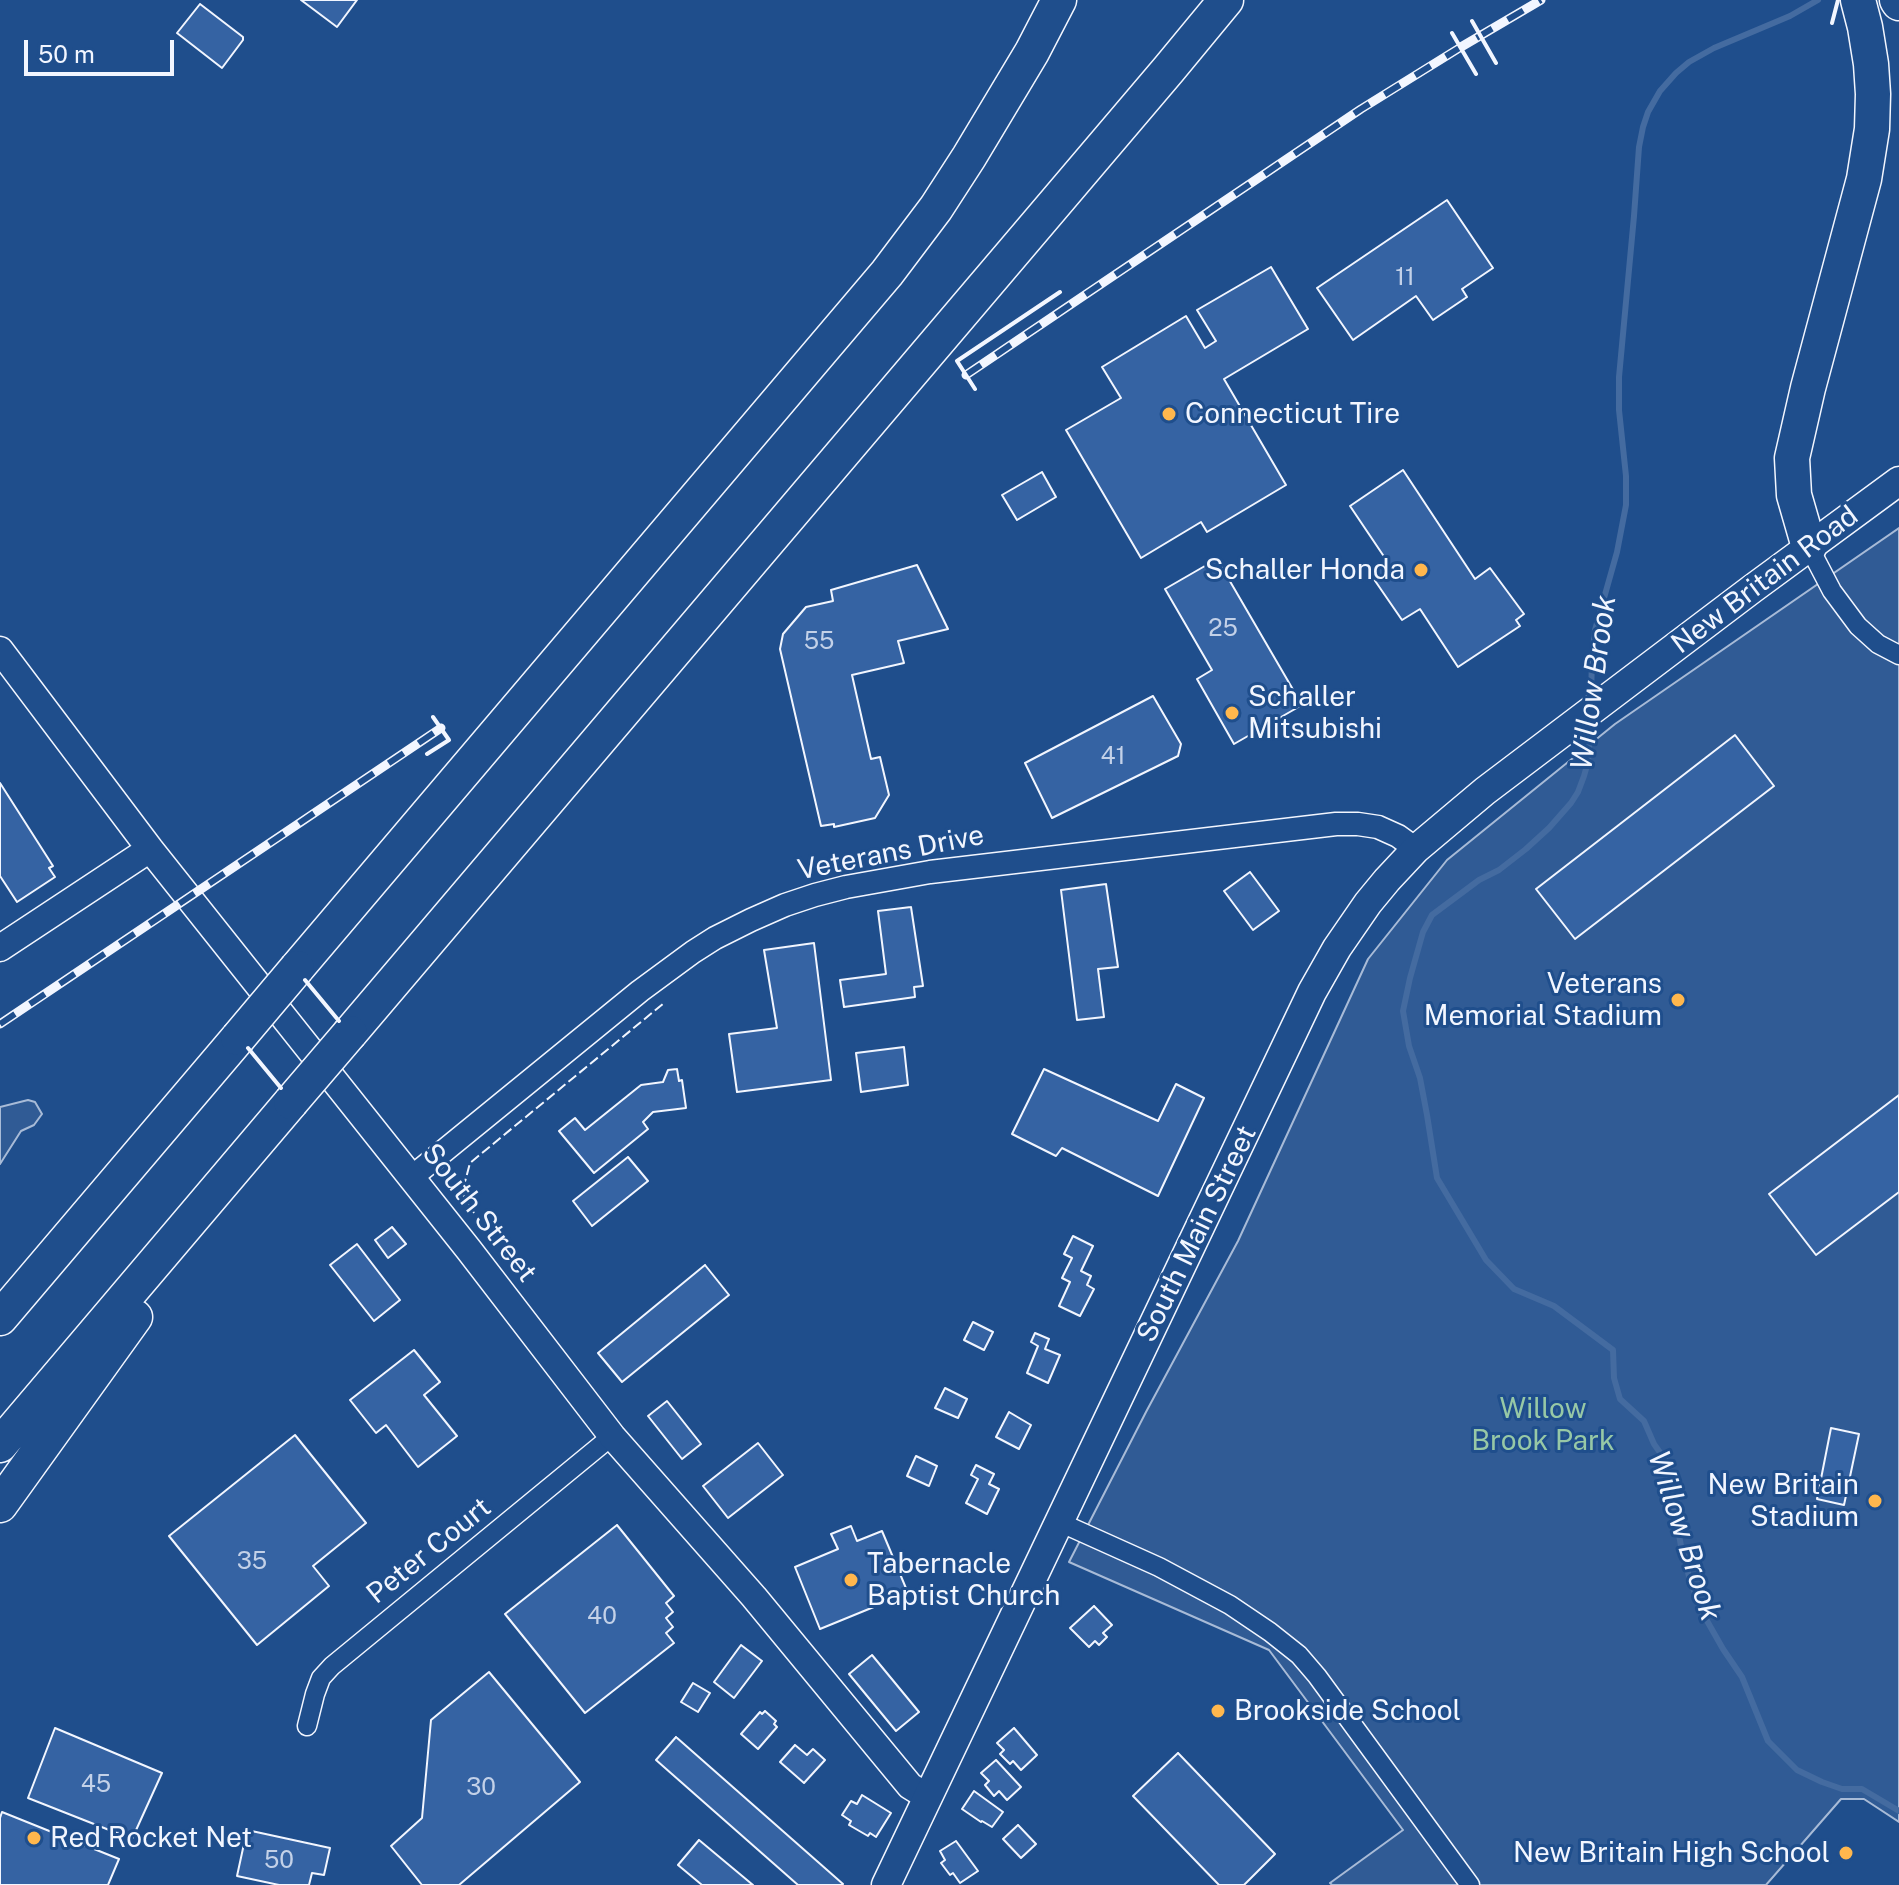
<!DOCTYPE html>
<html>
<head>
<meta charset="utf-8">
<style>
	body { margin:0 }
	#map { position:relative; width:1899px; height:1885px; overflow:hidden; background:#1f4e8c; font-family:"Public Sans",sans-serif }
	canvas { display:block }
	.scale { position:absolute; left:24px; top:40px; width:150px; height:36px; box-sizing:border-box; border:4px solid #f2f6ff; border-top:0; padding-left:10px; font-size:24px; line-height:28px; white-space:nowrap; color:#f2f6ff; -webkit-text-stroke:6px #1f4e8c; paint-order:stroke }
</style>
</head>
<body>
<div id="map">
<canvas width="1899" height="1885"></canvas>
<div class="scale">50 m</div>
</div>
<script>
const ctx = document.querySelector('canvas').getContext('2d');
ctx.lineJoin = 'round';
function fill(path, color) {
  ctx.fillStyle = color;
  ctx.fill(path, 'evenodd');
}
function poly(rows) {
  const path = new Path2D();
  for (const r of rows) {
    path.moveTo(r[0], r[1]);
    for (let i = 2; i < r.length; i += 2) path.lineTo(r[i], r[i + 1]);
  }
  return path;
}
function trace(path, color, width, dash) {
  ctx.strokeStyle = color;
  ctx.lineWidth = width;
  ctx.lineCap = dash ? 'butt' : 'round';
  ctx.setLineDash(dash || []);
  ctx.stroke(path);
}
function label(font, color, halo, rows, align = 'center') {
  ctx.font = font + ' "Public Sans",sans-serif';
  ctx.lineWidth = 6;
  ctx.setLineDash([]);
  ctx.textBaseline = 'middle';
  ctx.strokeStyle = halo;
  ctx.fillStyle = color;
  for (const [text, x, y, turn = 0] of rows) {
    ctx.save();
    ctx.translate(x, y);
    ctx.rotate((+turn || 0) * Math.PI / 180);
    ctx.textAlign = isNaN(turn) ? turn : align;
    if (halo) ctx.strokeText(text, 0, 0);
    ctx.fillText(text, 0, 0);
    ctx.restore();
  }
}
const built = poly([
	[1899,528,1899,1822,1864,1799,1841,1799,1766,1885,1332,1885,1330,1883,1403,1830,1269,1650,1069,1562,1146,1412,1238,1241,1368,959,1447,860,1615,724,1899,528],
	[28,1100,35,1102,42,1114,34,1125,21,1131,0,1164,0,1107,28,1100]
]);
fill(built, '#305b95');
trace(built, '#a8bbd7', 2);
trace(poly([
	[1591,698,1592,658,1595,630,1617,552,1626,505,1626,476,1619,410,1619,377,1634,216,1639,147,1643,127,1648,112,1660,91,1676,73,1689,62,1714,48,1790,16,1818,0],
	[1591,721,1588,762,1584,776,1578,792,1571,803,1549,828,1526,849,1499,870,1479,880,1432,915,1423,932,1410,978,1403,1011,1409,1046,1420,1078,1427,1115,1437,1178,1486,1260,1514,1289,1554,1306,1613,1350,1614,1378,1620,1399,1644,1421,1654,1444,1666,1461,1681,1546,1690,1580,1702,1612,1723,1649,1742,1677,1768,1741,1797,1770,1822,1782,1842,1789,1862,1789,1899,1811]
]), '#446ba0', 6);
const building = poly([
	[301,0,357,0,337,27,301,0],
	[200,4,243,37,243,40,222,68,177,33,200,4],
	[1447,200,1493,268,1462,289,1467,297,1433,320,1416,296,1353,340,1317,288,1447,200],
	[1271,267,1308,329,1224,379,1286,485,1207,532,1201,522,1141,558,1066,430,1121,398,1102,367,1186,316,1205,348,1216,341,1197,310,1271,267],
	[1403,470,1475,579,1490,568,1524,614,1516,620,1520,626,1458,667,1420,609,1402,620,1369,572,1387,561,1350,506,1403,470],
	[1042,472,1056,497,1017,520,1002,495,1042,472],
	[1217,559,1302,705,1234,744,1197,679,1212,670,1165,589,1217,559],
	[917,565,948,629,898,641,904,663,852,675,871,759,880,757,889,795,875,818,834,827,834,824,821,826,780,649,783,634,806,607,833,601,831,590,917,565],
	[1153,696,1181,744,1178,756,1052,818,1025,763,1153,696],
	[1735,735,1774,786,1575,939,1536,889,1735,735],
	[0,783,53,866,49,868,55,877,17,902,0,876,0,783],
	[1250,872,1279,911,1253,930,1224,891,1250,872],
	[1106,884,1118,967,1098,969,1104,1017,1077,1020,1061,890,1106,884],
	[911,907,923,986,914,987,915,997,844,1007,840,980,886,974,878,911,911,907],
	[814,943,831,1080,737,1092,729,1034,777,1028,764,950,814,943],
	[904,1047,908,1085,861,1092,856,1053,904,1047],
	[677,1069,679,1081,682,1080,686,1108,653,1112,643,1122,648,1129,594,1173,559,1131,575,1118,585,1130,641,1085,663,1082,668,1070,677,1069],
	[1044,1069,1158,1121,1176,1084,1204,1098,1158,1196,1062,1148,1056,1156,1012,1134,1044,1069],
	[1899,1095,1899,1192,1816,1255,1769,1194,1899,1095],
	[628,1157,648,1181,592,1226,573,1201,628,1157],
	[392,1227,406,1244,388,1258,375,1240,392,1227],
	[1073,1236,1093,1246,1081,1271,1091,1276,1087,1285,1094,1289,1080,1316,1059,1306,1070,1282,1062,1278,1072,1258,1064,1254,1073,1236],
	[357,1244,400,1300,374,1321,330,1265,357,1244],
	[705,1265,729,1295,622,1382,598,1353,705,1265],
	[973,1322,993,1332,984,1350,964,1340,973,1322],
	[1035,1333,1049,1339,1045,1349,1060,1355,1048,1383,1027,1373,1038,1346,1031,1342,1035,1333],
	[414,1350,440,1382,424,1395,457,1436,418,1467,386,1425,376,1433,350,1400,414,1350],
	[945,1388,967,1399,958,1418,935,1408,945,1388],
	[667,1401,701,1444,682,1459,648,1416,667,1401],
	[1009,1412,1031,1425,1019,1449,996,1437,1009,1412],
	[1831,1428,1859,1434,1844,1505,1817,1499,1831,1428],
	[295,1435,366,1523,313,1566,329,1586,257,1645,169,1536,295,1435],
	[758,1443,783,1475,728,1518,703,1486,758,1443],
	[916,1456,937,1466,929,1486,907,1476,916,1456],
	[976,1465,994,1474,989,1484,999,1489,987,1514,966,1503,978,1479,971,1475,976,1465],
	[617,1525,674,1596,666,1603,673,1612,666,1618,673,1627,666,1633,674,1643,585,1713,505,1614,617,1525],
	[851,1526,857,1541,882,1531,908,1593,820,1629,795,1567,838,1549,831,1534,851,1526],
	[1094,1606,1112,1625,1103,1633,1107,1637,1099,1645,1095,1641,1089,1647,1070,1628,1094,1606],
	[741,1645,762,1661,734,1698,714,1682,741,1645],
	[872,1655,919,1712,896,1731,849,1674,872,1655],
	[489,1672,580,1782,459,1885,422,1885,391,1846,422,1818,431,1720,489,1672],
	[693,1683,710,1693,698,1712,681,1702,693,1683],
	[765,1711,776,1721,774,1724,777,1727,758,1749,741,1734,760,1712,762,1714,765,1711],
	[55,1728,162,1773,132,1839,28,1798,55,1728],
	[1014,1728,1037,1755,1021,1770,1013,1761,1010,1764,1000,1754,1004,1750,997,1743,1014,1728],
	[676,1737,843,1884,842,1885,798,1885,656,1760,676,1737],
	[795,1745,807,1755,813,1749,825,1760,804,1783,780,1762,795,1745],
	[1178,1753,1275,1854,1244,1885,1219,1885,1133,1796,1178,1753],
	[996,1760,1021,1787,1007,1800,999,1791,994,1796,985,1785,989,1781,981,1773,996,1760],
	[974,1791,1003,1812,992,1827,982,1821,981,1822,962,1809,974,1791],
	[862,1795,891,1813,876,1837,870,1833,868,1836,849,1825,851,1821,842,1815,851,1801,857,1804,862,1795],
	[2,1812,119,1859,108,1885,0,1885,0,1818,2,1812],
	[1018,1825,1036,1844,1021,1858,1003,1839,1018,1825],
	[247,1830,330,1848,324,1875,312,1873,309,1885,279,1885,237,1876,247,1830],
	[699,1840,753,1885,702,1885,678,1865,699,1840],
	[956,1841,978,1871,960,1883,953,1873,950,1875,941,1863,945,1860,940,1851,956,1841]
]);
fill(building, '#3563a3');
trace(building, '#f2f6ff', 2);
const minor = poly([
	[1809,547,1832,591,1858,626,1878,644,1899,655],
	[1059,1522,1159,1567,1230,1605,1270,1632,1299,1655,1317,1676,1470,1885],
	[307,1726,315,1694,321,1678,332,1666,612,1436]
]);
const tertiary = poly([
	[412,1177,640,991,693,952,715,938,751,920,785,905,815,895,846,887,930,872,1336,824,1358,824,1378,827,1398,836,1416,849]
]);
const secondary = poly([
	[0,650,150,849,469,1250,612,1436,754,1597,910,1786,928,1797],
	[0,948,150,849]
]);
const primary = poly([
	[886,1885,1312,992,1337,948,1368,903,1387,880,1416,849,1485,791,1752,589,1899,481]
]);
const motorway = poly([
	[1897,0,1899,3],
	[1809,547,1794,495,1792,458,1808,388,1864,179,1872,129,1873,94,1871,64,1865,27,1858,0],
	[297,968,887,273,936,208,969,157,1032,52,1059,0],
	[350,1033,1169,69,1226,0],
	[0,1318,238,1038],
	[0,1445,291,1102],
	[0,1505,135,1317]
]);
trace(minor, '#f2f6ff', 21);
trace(tertiary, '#f2f6ff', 25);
trace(secondary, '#f2f6ff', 29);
trace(primary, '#f2f6ff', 31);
trace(motorway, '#f2f6ff', 37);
trace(minor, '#1f4e8c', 18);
trace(tertiary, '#1f4e8c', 22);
trace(secondary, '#1f4e8c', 26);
trace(primary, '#1f4e8c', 28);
trace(motorway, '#1f4e8c', 34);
const rail = poly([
	[966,375,1361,109,1461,47,1541,0],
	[0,1024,441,728]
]);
trace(rail, '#f2f6ff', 9);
trace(rail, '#1f4e8c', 6, [18]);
const motorwayBridge = poly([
	[238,1038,297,968],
	[291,1102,350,1033]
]);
trace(motorwayBridge, '#f2f6ff', 37, []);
trace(motorwayBridge, '#1f4e8c', 34);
trace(poly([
	[474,1213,462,1193,470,1163,664,1003]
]), '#f2f6ff', 2, [10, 4]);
trace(poly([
	[1472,21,1496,63],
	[1832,23,1838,0],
	[1452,33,1476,74],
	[975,389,957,361,1060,292],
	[427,754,449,740,433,717],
	[305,980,339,1021],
	[248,1048,281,1088]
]), '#f2f6ff', 4);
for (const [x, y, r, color] of [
	[1169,414,8,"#ffb74d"],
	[1421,570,8,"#ffb74d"],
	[1232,713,8,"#ffb74d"],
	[1678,1000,8,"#ffb74d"],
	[1875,1501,8,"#ffb74d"],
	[851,1580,8,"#ffb74d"],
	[1218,1711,8,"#ffb74d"],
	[34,1838,8,"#ffb74d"],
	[1846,1853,8,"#ffb74d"]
]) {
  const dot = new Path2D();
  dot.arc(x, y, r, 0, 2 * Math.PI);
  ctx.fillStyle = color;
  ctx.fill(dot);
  trace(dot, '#1f4e8c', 3);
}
label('24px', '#c3d1e8', null, [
	["11",1405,278],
	["25",1223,629],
	["55",819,642],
	["41",1113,757],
	["35",252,1562],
	["40",602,1617],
	["45",96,1785],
	["30",481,1788],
	["50",279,1861]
]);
label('28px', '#f2f6ff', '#1f4e8c', [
	["Connecticut Tire",1185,414],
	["Schaller Honda",1405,570,"right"],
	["Schaller",1248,697],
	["Mitsubishi",1248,729],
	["Veterans",1662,984,"right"],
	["Memorial Stadium",1662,1016,"right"],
	["New Britain",1859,1485,"right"],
	["Stadium",1859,1517,"right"],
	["Tabernacle",867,1564],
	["Baptist Church",867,1596],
	["Brookside School",1234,1711],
	["Red Rocket Net",50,1838],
	["New Britain High School",1830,1853,"right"]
], 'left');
label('28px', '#f2f6ff', '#1f4e8c', [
	["New Britain Road",1765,580,-37],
	["Veterans Drive",891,853,-11],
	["South Street",479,1213,52],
	["South Main Street",1197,1234,-64],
	["Peter Court",429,1551,-39]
]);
label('28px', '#97c8a6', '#1f4e8c', [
	["Willow",1543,1409],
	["Brook Park",1543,1441]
]);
label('italic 30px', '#f2f6ff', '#1f4e8c', [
	["Willow Brook",1594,683,-82],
	["Willow Brook",1684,1536,72]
]);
</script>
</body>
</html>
